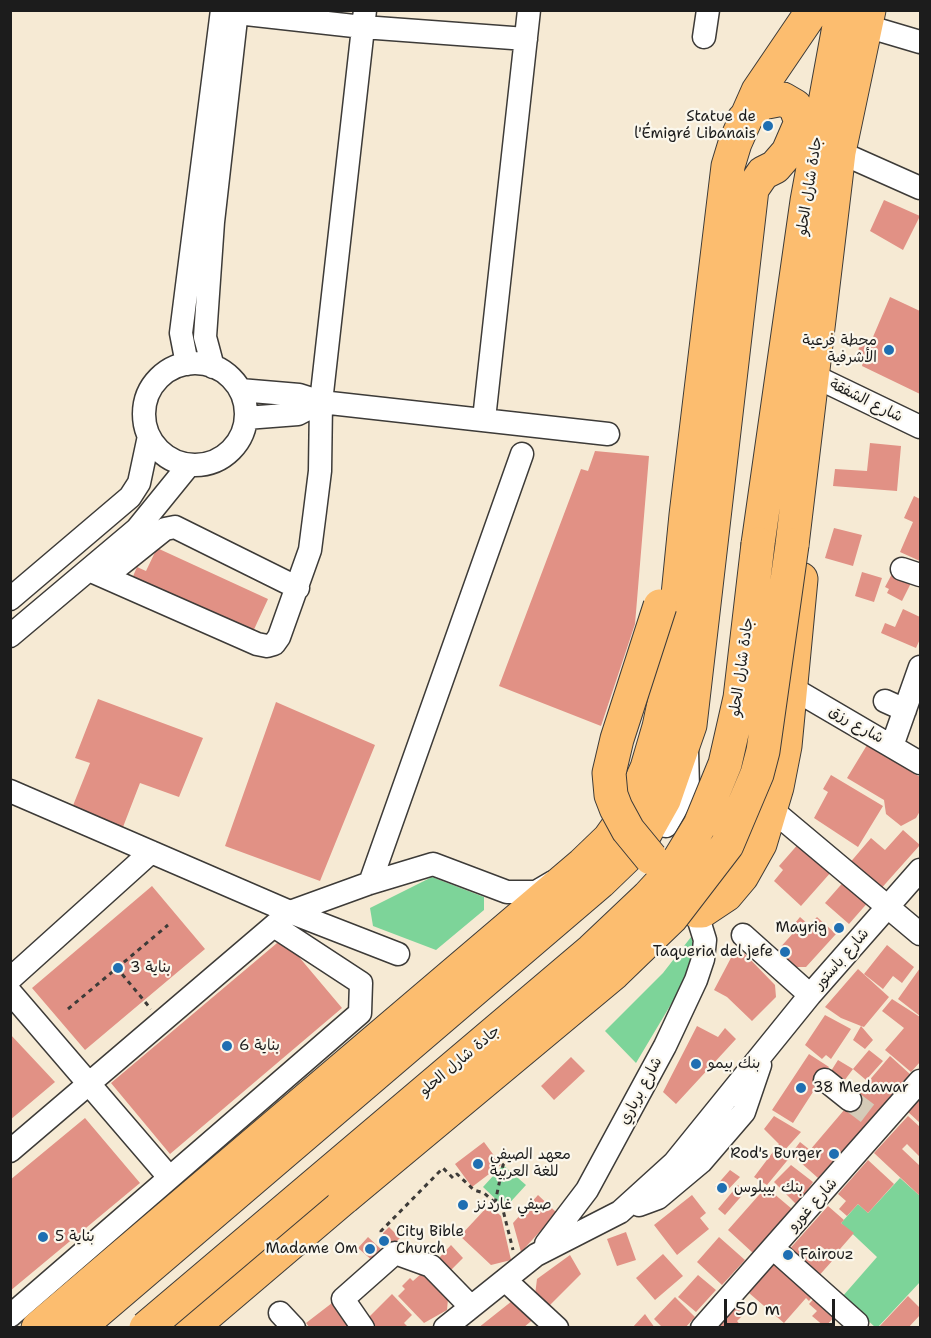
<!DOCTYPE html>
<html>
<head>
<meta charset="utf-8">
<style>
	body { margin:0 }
	#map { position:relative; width:931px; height:1338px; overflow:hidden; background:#f6ead4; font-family:"Shantell Sans",sans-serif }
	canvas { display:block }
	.frame { position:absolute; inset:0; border:12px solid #1c1c1c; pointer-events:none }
	.scale { position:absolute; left:724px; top:1299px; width:111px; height:27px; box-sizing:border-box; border:3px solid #1c1c1c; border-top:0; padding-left:8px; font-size:18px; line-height:21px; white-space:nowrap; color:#1c1c1c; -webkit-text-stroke:4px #fbf7ec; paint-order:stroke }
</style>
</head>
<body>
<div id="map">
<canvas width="931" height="1338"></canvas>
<div class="frame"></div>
<div class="scale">50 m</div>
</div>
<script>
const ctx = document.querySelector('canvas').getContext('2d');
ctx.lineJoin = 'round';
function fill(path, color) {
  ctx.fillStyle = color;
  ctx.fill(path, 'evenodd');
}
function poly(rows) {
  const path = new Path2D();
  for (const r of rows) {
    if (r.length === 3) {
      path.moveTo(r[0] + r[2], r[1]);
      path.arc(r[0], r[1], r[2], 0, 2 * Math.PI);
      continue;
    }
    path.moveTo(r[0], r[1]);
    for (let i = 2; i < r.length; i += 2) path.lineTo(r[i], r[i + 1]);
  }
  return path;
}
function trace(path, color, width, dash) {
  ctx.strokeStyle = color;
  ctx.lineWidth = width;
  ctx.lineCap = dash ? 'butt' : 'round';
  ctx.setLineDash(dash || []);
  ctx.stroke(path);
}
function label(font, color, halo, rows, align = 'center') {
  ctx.font = font + ' "Shantell Sans","Playpen Sans Arabic",sans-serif';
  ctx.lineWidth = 4.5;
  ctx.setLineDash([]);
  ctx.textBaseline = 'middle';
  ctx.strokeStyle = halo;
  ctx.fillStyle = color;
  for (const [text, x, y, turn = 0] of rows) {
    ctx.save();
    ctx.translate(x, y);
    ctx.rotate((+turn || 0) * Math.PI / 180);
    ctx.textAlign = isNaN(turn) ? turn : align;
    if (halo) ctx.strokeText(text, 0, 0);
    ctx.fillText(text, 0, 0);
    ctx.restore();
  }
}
fill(poly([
	[432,877,484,897,484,910,436,950,373,926,370,908],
	[691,937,696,953,686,979,636,1063,605,1031,663,973],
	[503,1165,526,1185,505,1208,483,1187],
	[900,1178,920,1196,920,1282,878,1327,875,1327,842,1297,877,1257,841,1223,858,1204,868,1213]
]), '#7dd499');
fill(poly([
	[884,200,920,216,903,250,870,231],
	[890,297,920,311,920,394,862,366,864,358,858,355,860,338,870,344],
	[870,443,901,446,897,491,833,486,835,469,867,471],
	[595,451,649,456,635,624,601,726,499,686,581,469,588,471],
	[914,496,920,499,920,561,900,552,913,522,904,518],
	[834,528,862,535,853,566,825,558],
	[157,548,268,599,251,636,131,581,137,567,146,571],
	[862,572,882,578,874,602,855,596],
	[893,572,912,581,902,601,887,593,889,589,885,587],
	[903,609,920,617,920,639,916,648,881,633,885,623,895,627],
	[98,699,203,738,179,797,140,783,123,827,72,808,90,763,75,758],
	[276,702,375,745,320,881,225,846],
	[867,745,920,777,920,811,916,818,901,826,886,814,884,800,847,778],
	[831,775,883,806,858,847,814,818,828,792,823,789],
	[903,830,920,845,878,892,848,865,871,838,885,850],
	[800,842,832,871,801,906,774,881,783,870,779,866],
	[846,879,870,900,849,924,825,903],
	[152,886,205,949,85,1050,32,988],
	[800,917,809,925,817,917,836,934,806,967,794,967,777,951,795,931,791,928],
	[283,938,342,1008,170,1154,111,1083],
	[887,945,914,967,902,983,893,976,883,989,864,974],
	[744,953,775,985,776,997,752,1021,727,997,714,990,733,954],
	[920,968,920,1016,898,999],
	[858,969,889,997,864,1027,861,1026,873,1040,865,1049,853,1040,861,1026,841,1018,825,1007],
	[892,999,920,1017,920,1062,911,1072,885,1050,904,1028,882,1011],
	[825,1015,851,1029,831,1059,826,1055,822,1059,805,1045],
	[697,1026,718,1037,725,1028,736,1039,676,1104,663,1092],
	[10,1034,55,1082,10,1120],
	[869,1050,883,1061,866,1080,853,1069],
	[809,1054,829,1067,793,1123,772,1110],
	[890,1056,911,1075,818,1178,791,1154,800,1142,810,1150],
	[571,1057,585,1071,554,1100,541,1086],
	[838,1060,853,1069,844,1081,831,1071],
	[920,1096,920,1123,907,1111],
	[774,1116,801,1132,783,1152,791,1156,767,1185,754,1177,779,1144,764,1129],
	[908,1116,920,1127,920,1157,907,1144,902,1149,920,1166,920,1196,874,1153],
	[85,1118,140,1183,10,1291,10,1180],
	[484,1142,501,1165,472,1187,455,1164],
	[868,1160,894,1184,868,1213,858,1204,847,1216,839,1209,846,1201,838,1194],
	[791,1165,813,1182,797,1205,774,1182],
	[730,1170,740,1177,723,1195,715,1187],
	[738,1185,745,1192,725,1215,718,1209],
	[766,1187,792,1209,753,1253,728,1230],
	[538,1195,557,1213,521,1252,513,1223],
	[692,1195,706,1213,700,1218,709,1229,677,1255,654,1225],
	[489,1205,501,1216,511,1260,491,1265,460,1236],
	[828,1206,844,1220,841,1223,854,1233,833,1257,822,1247,820,1249,833,1260,816,1279,786,1253],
	[389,1227,400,1238,392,1246,384,1239,383,1233],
	[626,1232,636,1260,617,1266,607,1239],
	[368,1237,383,1251,374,1262,358,1248],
	[719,1237,745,1260,722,1285,697,1262],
	[451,1245,463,1258,451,1270,439,1258],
	[663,1254,683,1276,655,1300,636,1278],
	[570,1255,581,1274,548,1307,535,1295,537,1279],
	[778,1259,816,1292,809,1301,806,1298,784,1323,749,1293],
	[422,1273,448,1299,447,1310,424,1323,398,1296,405,1289,402,1286,410,1278,413,1281],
	[698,1275,716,1290,696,1312,678,1297],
	[392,1294,412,1315,404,1323,409,1328,373,1328,366,1320],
	[817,1295,838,1313,825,1327,812,1316,817,1311,809,1304],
	[908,1296,920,1308,920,1315,908,1328,878,1328],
	[675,1297,695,1317,685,1328,663,1328,654,1319],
	[512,1301,536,1317,523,1328,478,1328],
	[332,1303,351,1328,310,1328,306,1323],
	[736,1306,744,1314,737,1321,743,1328,717,1328],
	[645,1314,655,1328,632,1328]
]), '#e19185');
trace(poly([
	[850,1100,871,1116]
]), '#d5cbb8', 22, [22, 11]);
const minor = poly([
	[237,13,363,27,526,39],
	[866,26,920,42],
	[704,37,708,10],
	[839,152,920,188],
	[195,414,51],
	[187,364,181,333,222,10],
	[213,367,205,337,213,222,237,10],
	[812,375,920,427],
	[240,390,299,395,321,402,608,434],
	[246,418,298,414,321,402],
	[484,419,529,10],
	[902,569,920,575],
	[89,570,257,644,267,646,274,644,279,637,310,550,315,511,320,471,321,402,365,10],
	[105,577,165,529,175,527,298,588],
	[10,599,130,497,139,483,149,436],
	[10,636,137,529,189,465],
	[792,688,920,763],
	[885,701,905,710],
	[892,746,920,667],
	[10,791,290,912,398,954],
	[771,809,920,934],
	[666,826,688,788,687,750],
	[370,883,522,454],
	[743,935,810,995],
	[10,979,151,852],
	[10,992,169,1177],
	[825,1080,850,1100],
	[10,1151,290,912,370,883,433,864,507,892,536,892,553,882],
	[639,1205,658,1198,701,1162,744,1112,760,1065],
	[546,1244,587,1190,665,1046,696,980,703,959,705,940,696,911],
	[774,1249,857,1323],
	[505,1280,557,1328],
	[280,1313,294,1328],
	[10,1316,360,1013,361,983,274,926],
	[363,1328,343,1299,395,1253,431,1266,471,1307],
	[445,1328,536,1255,620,1212,674,1163,810,995,920,870],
	[702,1328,920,1081]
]);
const highway = poly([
	[758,544,807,201,842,10],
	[792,545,839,152,869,10],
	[667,877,696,911,702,911,726,895,742,876,760,844,777,787,785,746,801,579],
	[38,1328,583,864,609,839,626,815,647,768,659,727,670,675,686,515,728,166,735,143,758,91,813,10],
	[78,1328,600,882,628,855,646,832,664,800,690,725,752,189,763,173,775,167,788,152,801,122,795,106,783,99,762,103,744,119],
	[191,1328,345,1197]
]);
trace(minor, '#3d3b38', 25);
trace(highway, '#3d3b38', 35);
trace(poly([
	[117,968,168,925],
	[68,1009,117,968,151,1009],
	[495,1203,503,1165,507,1161],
	[382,1241,381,1231,443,1168,453,1178,457,1174,474,1190,484,1193,503,1210,513,1250]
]), '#3d3b38', 3, [4.5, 4.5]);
trace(minor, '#fff', 22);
trace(highway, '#fcbd6f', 33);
const highwayBridge = poly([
	[651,858,628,830,616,808,611,795,609,773,617,739,660,606],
	[345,1197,614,973,671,918,727,845,757,774,763,751,792,545],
	[146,1328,592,950,648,897,672,871,700,825,725,764,740,698,758,544]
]);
trace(highwayBridge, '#3d3b38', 35, []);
trace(highwayBridge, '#fcbd6f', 33);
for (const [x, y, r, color] of [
	[768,126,6,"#1f6fb2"],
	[889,350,6,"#1f6fb2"],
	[839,928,6,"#1f6fb2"],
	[785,952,6,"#1f6fb2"],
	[118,968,6,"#1f6fb2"],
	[227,1046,6,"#1f6fb2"],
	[696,1064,6,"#1f6fb2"],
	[801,1088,6,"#1f6fb2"],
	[834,1154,6,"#1f6fb2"],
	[478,1164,6,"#1f6fb2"],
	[722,1188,6,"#1f6fb2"],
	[463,1205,6,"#1f6fb2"],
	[43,1237,6,"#1f6fb2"],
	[384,1241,6,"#1f6fb2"],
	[370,1249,6,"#1f6fb2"],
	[788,1255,6,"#1f6fb2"]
]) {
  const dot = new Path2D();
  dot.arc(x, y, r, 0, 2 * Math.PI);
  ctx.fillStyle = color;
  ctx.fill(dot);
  trace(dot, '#fbf7ec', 2);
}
label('15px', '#1c1c1c', '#fbf7ec', [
	["Statue de",756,117,"right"],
	["l'Émigré Libanais",756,134,"right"],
	["محطة فرعية",877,341,"right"],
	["الأشرفية",877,358,"right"],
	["Mayrig",827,928,"right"],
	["Taqueria del jefe",773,952,"right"],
	["بناية 3",130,968],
	["بناية 6",239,1046],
	["بنك بيمو",708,1064],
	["38 Medawar",813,1088],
	["Rod's Burger",822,1154,"right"],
	["معهد الصيفي",490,1155],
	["للغة العربية",490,1172],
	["بنك بيبلوس",734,1188],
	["صيفي غاردنز",475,1205],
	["City Bible",396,1232],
	["Church",396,1249],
	["بناية 5",55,1237],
	["Madame Om",358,1249,"right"],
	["Fairouz",800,1255]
], 'left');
label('15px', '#1c1c1c', '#fbf7ec', [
	["جادة شارل الحلو",810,186,-81],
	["شارع الشفقة",866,401,26],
	["جادة شارل الحلو",742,667,-82],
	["شارع رزق",856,725,30],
	["شارع باستور",842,959,-49],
	["جادة شارل الحلو",460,1061,-40],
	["شارع برباري",641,1091,-62],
	["شارع غورو",813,1205,-48]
]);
</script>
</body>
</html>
